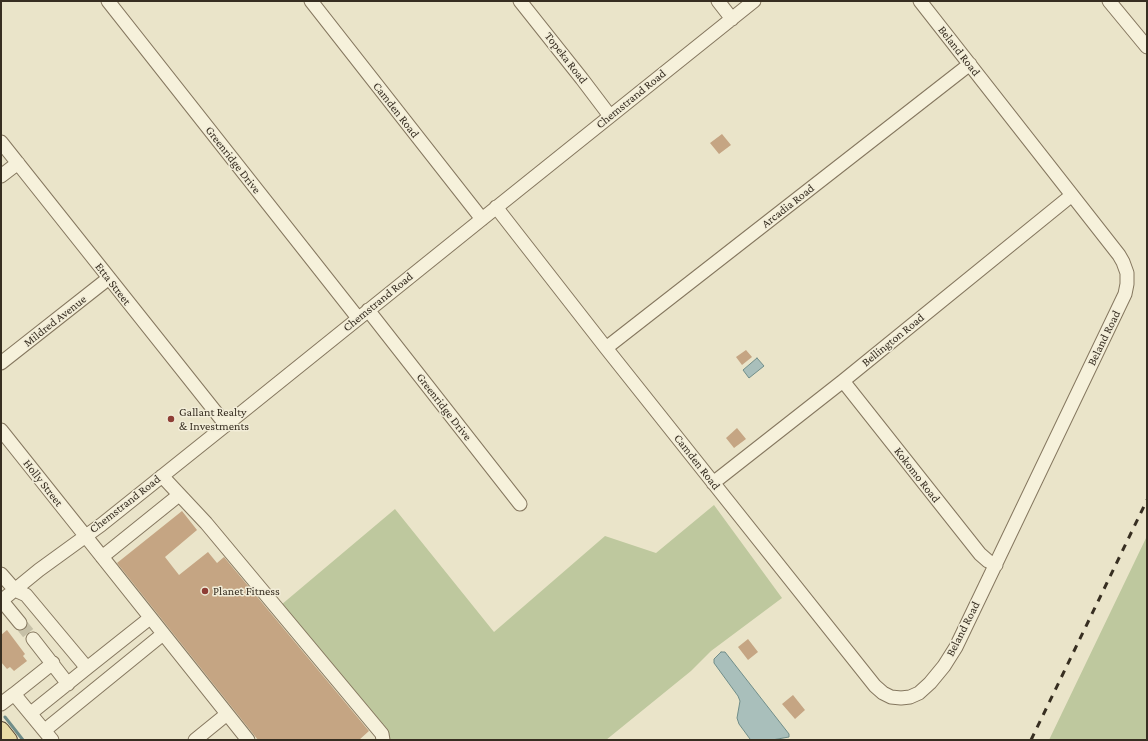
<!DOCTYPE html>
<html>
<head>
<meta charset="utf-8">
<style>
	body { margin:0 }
	#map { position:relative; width:1148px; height:741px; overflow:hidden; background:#eae4c9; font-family:"Crimson Pro",serif }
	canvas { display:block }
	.frame { position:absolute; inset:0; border:2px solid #372e21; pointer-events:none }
</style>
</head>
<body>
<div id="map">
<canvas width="1148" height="741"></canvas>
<div class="frame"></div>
</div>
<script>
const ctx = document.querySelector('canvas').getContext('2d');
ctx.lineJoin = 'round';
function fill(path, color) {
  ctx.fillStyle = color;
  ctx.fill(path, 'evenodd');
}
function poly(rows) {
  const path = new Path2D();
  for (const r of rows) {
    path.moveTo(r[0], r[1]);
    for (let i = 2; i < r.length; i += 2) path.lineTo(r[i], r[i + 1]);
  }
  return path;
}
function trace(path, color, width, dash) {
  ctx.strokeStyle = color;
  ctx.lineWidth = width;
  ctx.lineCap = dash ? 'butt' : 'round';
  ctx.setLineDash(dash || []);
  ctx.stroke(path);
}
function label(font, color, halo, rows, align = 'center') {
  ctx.font = font + ' "Crimson Pro",serif';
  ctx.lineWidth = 3;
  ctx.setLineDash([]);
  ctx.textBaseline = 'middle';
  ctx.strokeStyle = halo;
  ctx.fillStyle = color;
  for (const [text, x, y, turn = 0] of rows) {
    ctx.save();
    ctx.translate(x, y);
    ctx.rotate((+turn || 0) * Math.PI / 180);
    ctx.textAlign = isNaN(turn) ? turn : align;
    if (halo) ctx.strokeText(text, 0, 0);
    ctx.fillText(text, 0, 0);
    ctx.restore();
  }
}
fill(poly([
	[714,505,782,598,711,651,691,671,606,740,387,740,281,605,395,509,494,632,605,536,656,553],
	[1147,536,1147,740,1049,740]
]), '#bec89e');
const water = poly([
	[757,358,764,366,749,378,743,370,757,358],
	[721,652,725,652,789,734,789,737,772,740,751,740,750,739,739,724,737,718,740,701,738,696,714,663,714,659,721,652]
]);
fill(water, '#a9bfbb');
trace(water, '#708d89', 1);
trace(poly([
	[5,717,23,740]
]), '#708d89', 3);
fill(poly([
	[722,134,731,145,719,154,710,143],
	[746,350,752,357,742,365,736,357],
	[737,428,746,439,734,448,726,438],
	[182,511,197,530,165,557,179,575,208,552,217,563,224,557,369,731,359,740,258,740,117,563],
	[7,630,25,654,23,656,27,661,14,671,10,667,7,669,1,662,1,635],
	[748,639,758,652,748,660,738,647],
	[793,695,805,710,795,719,782,704]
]), '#c5a583');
trace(poly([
	[20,623,33,639]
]), '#c6c0a7', 13, [13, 6]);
const minor = poly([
	[108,1,358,318],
	[311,1,482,219],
	[520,1,582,79,610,116],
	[718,1,732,19],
	[1109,1,1147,47],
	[1,142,226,425],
	[1,176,18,163],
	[496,207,606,348,875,686,883,693,891,697,901,698,910,697,919,693,930,683,944,666,956,647,1125,294,1127,284,1127,273,1123,262,1119,255,920,1],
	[368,310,520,504],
	[606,348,970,64],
	[1,363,109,278],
	[843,381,980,554,988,561,996,565],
	[1,430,248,740],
	[162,476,206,523,382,734,383,740],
	[713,483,843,381,1072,195],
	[102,557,179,495],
	[1,574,15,590,26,595,87,668,31,713],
	[1,601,39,570,101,525,226,425,482,219,754,1],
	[2,601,20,623],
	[33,639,68,684],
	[87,668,150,618],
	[14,694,53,663],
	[1,704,14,694,52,740],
	[45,730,163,634],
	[195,740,227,714]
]);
const major = poly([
	[1,730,9,740]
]);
trace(minor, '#85775f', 15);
trace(major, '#534533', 18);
trace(minor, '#f6f1db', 13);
trace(major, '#e9dba5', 16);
trace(poly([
	[1031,740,1147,500]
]), '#372e21', 3, [7, 7]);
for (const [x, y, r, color] of [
	[171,419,4,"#8e3e35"],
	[205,591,4,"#8e3e35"]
]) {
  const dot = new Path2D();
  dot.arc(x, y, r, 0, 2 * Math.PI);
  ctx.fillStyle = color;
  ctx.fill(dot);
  trace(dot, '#f2edd8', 1.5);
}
label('12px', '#372e21', '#f2edd8', [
	["Beland Road",959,51,52],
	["Topeka Road",566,58,52],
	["Chemstrand Road",631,99,-39],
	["Camden Road",396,110,52],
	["Greenridge Drive",233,160,52],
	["Arcadia Road",788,206,-38],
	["Etta Street",113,284,52],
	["Chemstrand Road",378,302,-39],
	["Mildred Avenue",55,321,-38],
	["Beland Road",1104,338,-64],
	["Bellington Road",893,340,-39],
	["Greenridge Drive",444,407,52],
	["Camden Road",697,462,52],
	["Kokomo Road",917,475,52],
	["Holly Street",43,483,52],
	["Chemstrand Road",125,504,-38],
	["Beland Road",963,629,-63]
]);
label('12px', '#372e21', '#f2edd8', [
	["Gallant Realty",179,412],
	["& Investments",179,426],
	["Planet Fitness",213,591]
], 'left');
</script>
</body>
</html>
